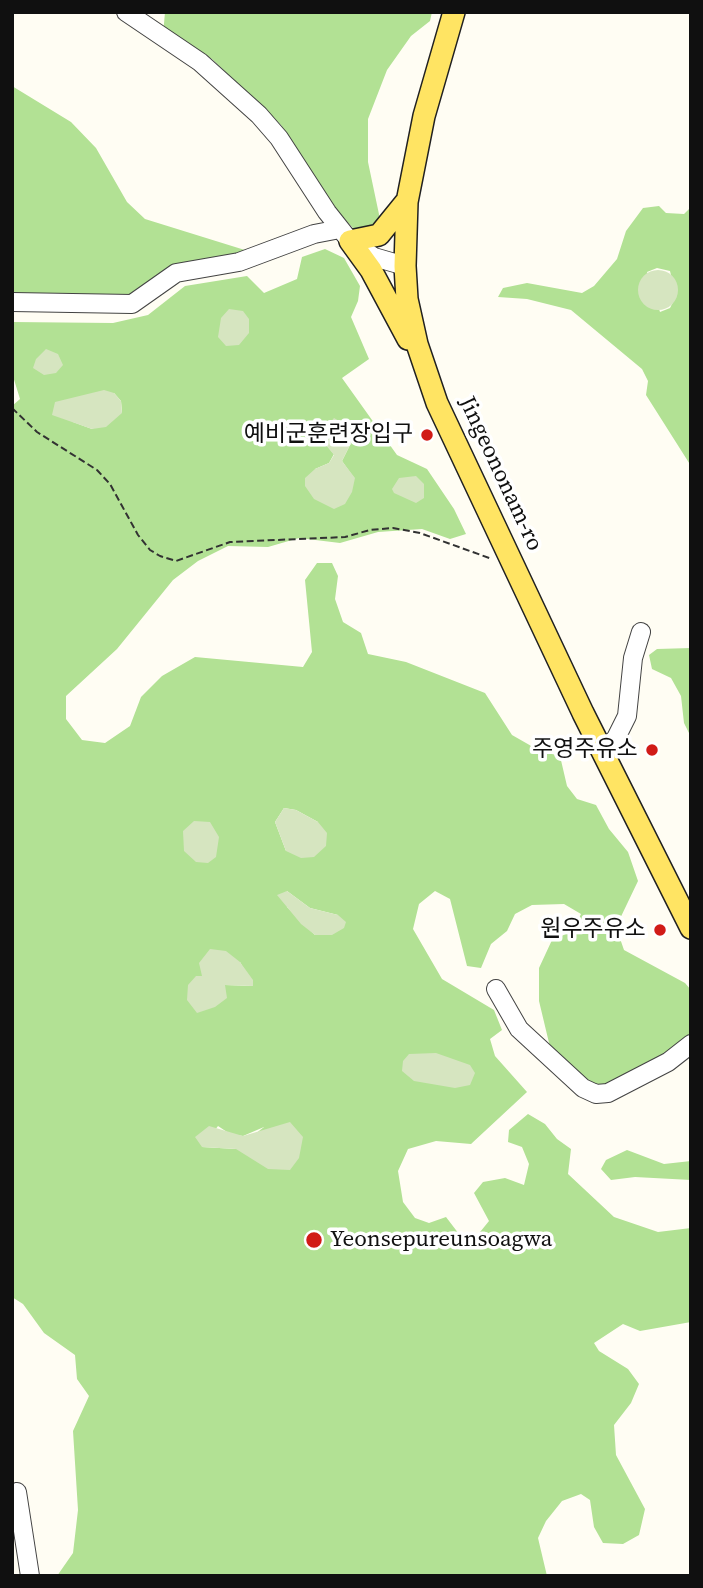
<!DOCTYPE html>
<html>
<head>
<meta charset="utf-8">
<style>
	body { margin:0 }
	#map { position:relative; width:703px; height:1588px; overflow:hidden; background:#fffdf3; font-family:"Source Serif 4",serif }
	canvas { display:block }
	.frame { position:absolute; inset:0; border:14px solid #101010; pointer-events:none }
</style>
</head>
<body>
<div id="map">
<canvas width="703" height="1588"></canvas>
<div class="frame"></div>
</div>
<script>
const ctx = document.querySelector('canvas').getContext('2d');
ctx.lineJoin = 'round';
function fill(path, color) {
  ctx.fillStyle = color;
  ctx.fill(path, 'evenodd');
}
function poly(rows) {
  const path = new Path2D();
  for (const r of rows) {
    if (r.length === 3) {
      path.moveTo(r[0] + r[2], r[1]);
      path.arc(r[0], r[1], r[2], 0, 2 * Math.PI);
      continue;
    }
    path.moveTo(r[0], r[1]);
    for (let i = 2; i < r.length; i += 2) path.lineTo(r[i], r[i + 1]);
  }
  return path;
}
function trace(path, color, width, dash) {
  ctx.strokeStyle = color;
  ctx.lineWidth = width;
  ctx.lineCap = dash ? 'butt' : 'round';
  ctx.setLineDash(dash || []);
  ctx.stroke(path);
}
function label(font, color, halo, rows, align = 'center') {
  ctx.font = font + ' "Source Serif 4","Noto Sans KR",serif';
  ctx.lineWidth = 7;
  ctx.setLineDash([]);
  ctx.textBaseline = 'middle';
  ctx.strokeStyle = halo;
  ctx.fillStyle = color;
  for (const [text, x, y, turn = 0] of rows) {
    ctx.save();
    ctx.translate(x, y);
    ctx.rotate((+turn || 0) * Math.PI / 180);
    ctx.textAlign = isNaN(turn) ? turn : align;
    if (halo) ctx.strokeText(text, 0, 0);
    ctx.fillText(text, 0, 0);
    ctx.restore();
  }
}
fill(poly([
	[165,12,432,12,430,21,411,36,387,70,368,119,368,162,380,219,368,232,353,228,334,208,281,125,212,59,163,35],
	[12,86,71,122,96,148,127,202,145,219,248,251,134,301,12,300],
	[659,206,666,213,684,214,691,207,691,466,646,395,648,381,642,369,571,310,527,299,498,297,503,288,527,283,582,293,594,286,617,259,626,231,643,208],
	[657,268,670,271,676,296,670,308,660,312,647,272],
	[325,249,344,258,360,286,358,301,351,317,369,359,342,378,397,455,427,469,454,509,466,534,450,539,422,529,378,532,340,543,299,538,268,547,228,546,198,561,173,580,117,649,66,696,66,719,82,740,105,743,130,726,141,697,162,676,195,657,303,667,312,652,305,580,317,563,332,563,338,576,335,599,343,622,361,633,368,654,406,662,485,693,512,735,540,751,560,756,567,786,577,799,596,805,609,829,628,852,638,881,616,927,624,950,685,983,691,990,691,1036,668,1062,601,1092,579,1082,550,1047,539,1001,539,968,552,940,573,931,581,914,564,904,532,905,515,914,507,931,491,944,481,968,467,966,450,899,435,891,419,904,413,929,442,979,494,1010,502,1030,490,1039,495,1056,527,1092,471,1144,436,1141,408,1149,398,1171,403,1202,415,1218,429,1223,446,1217,459,1234,476,1237,489,1221,474,1193,483,1182,505,1178,524,1185,529,1164,522,1147,508,1142,509,1130,528,1114,545,1124,557,1139,571,1149,568,1174,614,1217,658,1232,691,1228,691,1322,640,1331,623,1324,594,1343,599,1351,628,1369,639,1384,631,1403,614,1425,616,1455,645,1509,639,1535,623,1544,603,1543,594,1527,590,1500,581,1494,562,1501,546,1521,538,1538,547,1576,57,1576,73,1553,78,1510,73,1431,89,1396,77,1379,75,1355,44,1333,23,1304,12,1297,12,406,20,399,12,373,12,322,113,323,148,315,185,286,247,276,264,293,297,279,302,257],
	[114,393,121,401,122,412,92,429,73,422],
	[329,422,353,429,353,439,342,461,354,478,315,469,329,463,334,454,326,445,325,429],
	[284,808,296,810,318,822,286,851,275,822],
	[287,891,310,908,338,915,315,935,287,907],
	[240,962,253,986,225,985,202,977],
	[218,1126,230,1134,243,1136,264,1127,236,1149,202,1147],
	[691,648,691,737,684,723,681,696,671,678,652,669,649,655,657,649],
	[627,1150,664,1164,691,1161,691,1180,635,1177,611,1180,601,1169,606,1160]
]), '#b2e194');
fill(poly([
	[658,290,20],
	[229,309,243,311,249,319,249,333,239,345,226,346,218,337,221,318],
	[46,349,58,354,63,365,56,373,44,375,33,368,36,359],
	[104,390,114,393,121,401,122,413,106,427,92,429,52,415,55,402],
	[334,418,353,429,353,439,342,461,355,478,352,492,345,504,334,509,314,499,305,486,305,478,315,469,329,463,334,455,326,445,325,429],
	[416,476,424,484,424,498,416,503,394,493,392,489,399,478],
	[284,808,296,810,318,822,327,833,326,846,314,857,301,858,286,851,275,822],
	[194,821,210,822,219,837,216,857,208,863,196,862,184,851,183,831],
	[287,891,310,908,338,915,346,922,344,928,332,935,315,935,301,924,277,895],
	[210,949,226,951,240,962,253,980,253,986,225,985,227,998,215,1007,197,1013,187,1000,188,985,196,976,202,976,199,963],
	[436,1053,470,1065,475,1073,470,1085,455,1088,414,1081,402,1071,403,1061,409,1054],
	[290,1122,303,1137,299,1158,290,1170,268,1169,236,1149,202,1147,195,1137,209,1126,243,1136]
]), '#d6e5c0');
const minor = poly([
	[126,12,200,62,259,115,279,138,327,212,350,241,374,257,405,266],
	[12,302,132,304,176,273,239,262,314,234,340,229],
	[603,753,616,738,627,716,633,658,641,632],
	[496,989,519,1029,583,1088,596,1094,608,1093,668,1062,691,1044],
	[17,1492,30,1576]
]);
const major = poly([
	[454,12,424,116,407,202,405,266,407,299,417,344,437,403,583,713,691,928],
	[405,203,379,235,350,241,371,270,408,339]
]);
trace(minor, '#434343', 20);
trace(major, '#212121', 24);
trace(poly([
	[12,408,37,432,97,470,110,484,138,535,150,550,160,556,176,561,230,542,345,537,370,530,393,528,420,533,492,559]
]), '#323232', 2, [7, 3.5]);
trace(minor, '#fff', 18);
trace(major, '#ffe463', 21);
for (const [x, y, r, color] of [
	[427,435,7,"#d11b17"],
	[652,750,7,"#d11b17"],
	[660,930,7,"#d11b17"],
	[314,1240,9,"#d11b17"]
]) {
  const dot = new Path2D();
  dot.arc(x, y, r, 0, 2 * Math.PI);
  ctx.fillStyle = color;
  ctx.fill(dot);
  trace(dot, '#fff', 2.5);
}
label('23px', '#101010', '#fff', [
	["예비군훈련장입구",413,435],
	["주영주유소",638,750],
	["원우주유소",646,930],
	["Yeonsepureunsoagwa",330,1240,"left"]
], 'right');
label('23px', '#101010', '#fff', [
	["Jingeononam-ro",500,474,65]
]);
</script>
</body>
</html>
